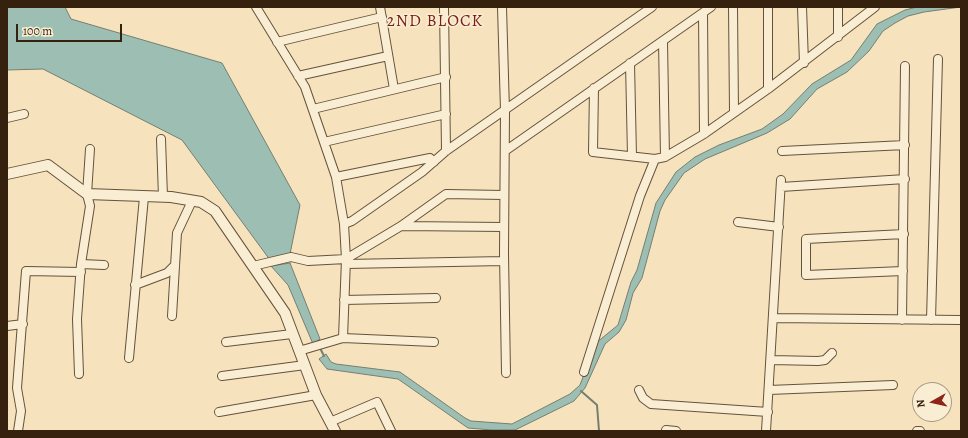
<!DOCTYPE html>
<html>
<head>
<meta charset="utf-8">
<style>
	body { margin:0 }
	#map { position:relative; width:968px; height:438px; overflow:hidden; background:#f6e3bd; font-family:Alegreya,serif }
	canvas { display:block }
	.frame { position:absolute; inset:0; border:8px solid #36210f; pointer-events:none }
	.north { position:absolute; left:912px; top:382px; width:40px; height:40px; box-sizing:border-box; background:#f9edd4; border:1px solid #ab9b85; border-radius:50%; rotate:262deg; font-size:11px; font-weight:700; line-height:16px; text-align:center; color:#36210f }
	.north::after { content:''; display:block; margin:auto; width:14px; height:18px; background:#8f2418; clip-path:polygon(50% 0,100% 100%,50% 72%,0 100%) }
	.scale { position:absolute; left:16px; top:24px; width:106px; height:18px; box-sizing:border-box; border:2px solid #36210f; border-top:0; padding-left:5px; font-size:12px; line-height:14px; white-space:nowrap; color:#36210f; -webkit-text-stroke:3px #f9edd4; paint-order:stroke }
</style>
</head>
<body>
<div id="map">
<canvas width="968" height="438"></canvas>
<div class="frame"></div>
<div class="north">N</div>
<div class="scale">100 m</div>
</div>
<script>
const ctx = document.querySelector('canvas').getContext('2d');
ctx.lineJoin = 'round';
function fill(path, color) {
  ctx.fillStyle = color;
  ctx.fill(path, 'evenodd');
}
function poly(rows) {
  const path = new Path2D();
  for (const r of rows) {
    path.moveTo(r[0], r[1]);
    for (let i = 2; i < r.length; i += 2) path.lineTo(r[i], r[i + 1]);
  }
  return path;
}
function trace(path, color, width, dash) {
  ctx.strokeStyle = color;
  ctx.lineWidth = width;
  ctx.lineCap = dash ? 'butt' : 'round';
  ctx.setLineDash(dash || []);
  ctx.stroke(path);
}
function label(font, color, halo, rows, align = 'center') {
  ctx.font = font + ' Alegreya,serif';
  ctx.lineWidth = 3;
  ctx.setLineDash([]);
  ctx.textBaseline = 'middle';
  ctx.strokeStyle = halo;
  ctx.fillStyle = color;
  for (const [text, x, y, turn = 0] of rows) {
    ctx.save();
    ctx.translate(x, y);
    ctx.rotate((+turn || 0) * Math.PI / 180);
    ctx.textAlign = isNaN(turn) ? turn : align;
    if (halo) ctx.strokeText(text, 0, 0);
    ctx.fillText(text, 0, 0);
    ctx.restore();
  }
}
const water = poly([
	[7,7,65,7,71,19,222,63,300,205,290,254,270,260,182,140,43,69,7,70,7,7],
	[917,7,961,7,924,12,908,16,895,23,883,31,869,51,847,72,817,89,790,119,767,133,705,159,684,173,665,200,660,211,642,278,633,293,626,320,619,332,605,344,585,388,574,401,515,430,492,430,468,428,398,379,327,369,319,359,326,354,331,362,336,364,400,372,465,418,471,421,512,424,570,394,580,385,596,343,618,325,631,282,637,270,656,203,676,172,695,157,719,145,762,129,783,114,812,84,851,60,877,24,905,10,917,7],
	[290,263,320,339,313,344,288,285,271,266,290,263]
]);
fill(water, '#9dbeb3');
trace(water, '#747f71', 1);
trace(poly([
	[320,348,324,356],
	[581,391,597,405,599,431]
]), '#747f71', 2);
const minor = poly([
	[256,7,305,87,336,177,344,224,346,259,343,338,299,351],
	[380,7,394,89],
	[444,7,446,151],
	[502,7,505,111,504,254,506,373],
	[733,7,734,112],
	[768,7,768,89],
	[802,7,804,63],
	[703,13,704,134],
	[838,37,838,7],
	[663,41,665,157],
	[277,42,382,17],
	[630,63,632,156],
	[298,76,388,56],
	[594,88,593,152,655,159],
	[313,109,446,77],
	[7,118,24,114],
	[161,139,163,197],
	[324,142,446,114],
	[505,151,711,7],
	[782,151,905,145],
	[336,177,430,158,434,162],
	[781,187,905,179],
	[738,222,779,227],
	[344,224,352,221,422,172,446,151,652,7],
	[401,226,504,227],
	[81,264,104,265],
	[346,264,504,261],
	[253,266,291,257,308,261,346,259,401,226,446,194,504,195],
	[903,271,806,275,806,239,904,234],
	[135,285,167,273,175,265],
	[344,300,436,298],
	[172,316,177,233,192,201],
	[774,318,961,320],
	[902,320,905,66],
	[931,320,938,59],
	[7,326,23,324],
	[343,338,434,342],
	[226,342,292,334],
	[129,358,144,197],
	[771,360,818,361,825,360,832,353],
	[584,372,640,196,655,159,665,157,704,134,768,89,875,7],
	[79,374,77,319,81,264,90,206,87,194,90,149],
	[222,376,305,365],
	[639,390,643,398,651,404,768,412],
	[769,390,893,385],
	[219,412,316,395],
	[330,422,377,402,391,431],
	[666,430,676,431],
	[18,431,21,411,17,388,26,271,81,272],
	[766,431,781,180],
	[917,431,920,431]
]);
const tertiary = poly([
	[7,174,48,165,87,194,171,197,201,202,215,211,285,313,316,395,335,431]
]);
trace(minor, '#66523a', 10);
trace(tertiary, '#66523a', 12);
trace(minor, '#f9edd4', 8);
trace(tertiary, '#f9edd4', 10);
ctx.letterSpacing = '1px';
label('17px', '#7a1f14', '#f9edd4', [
	["2ND BLOCK",435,22]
]);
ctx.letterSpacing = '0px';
</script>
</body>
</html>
